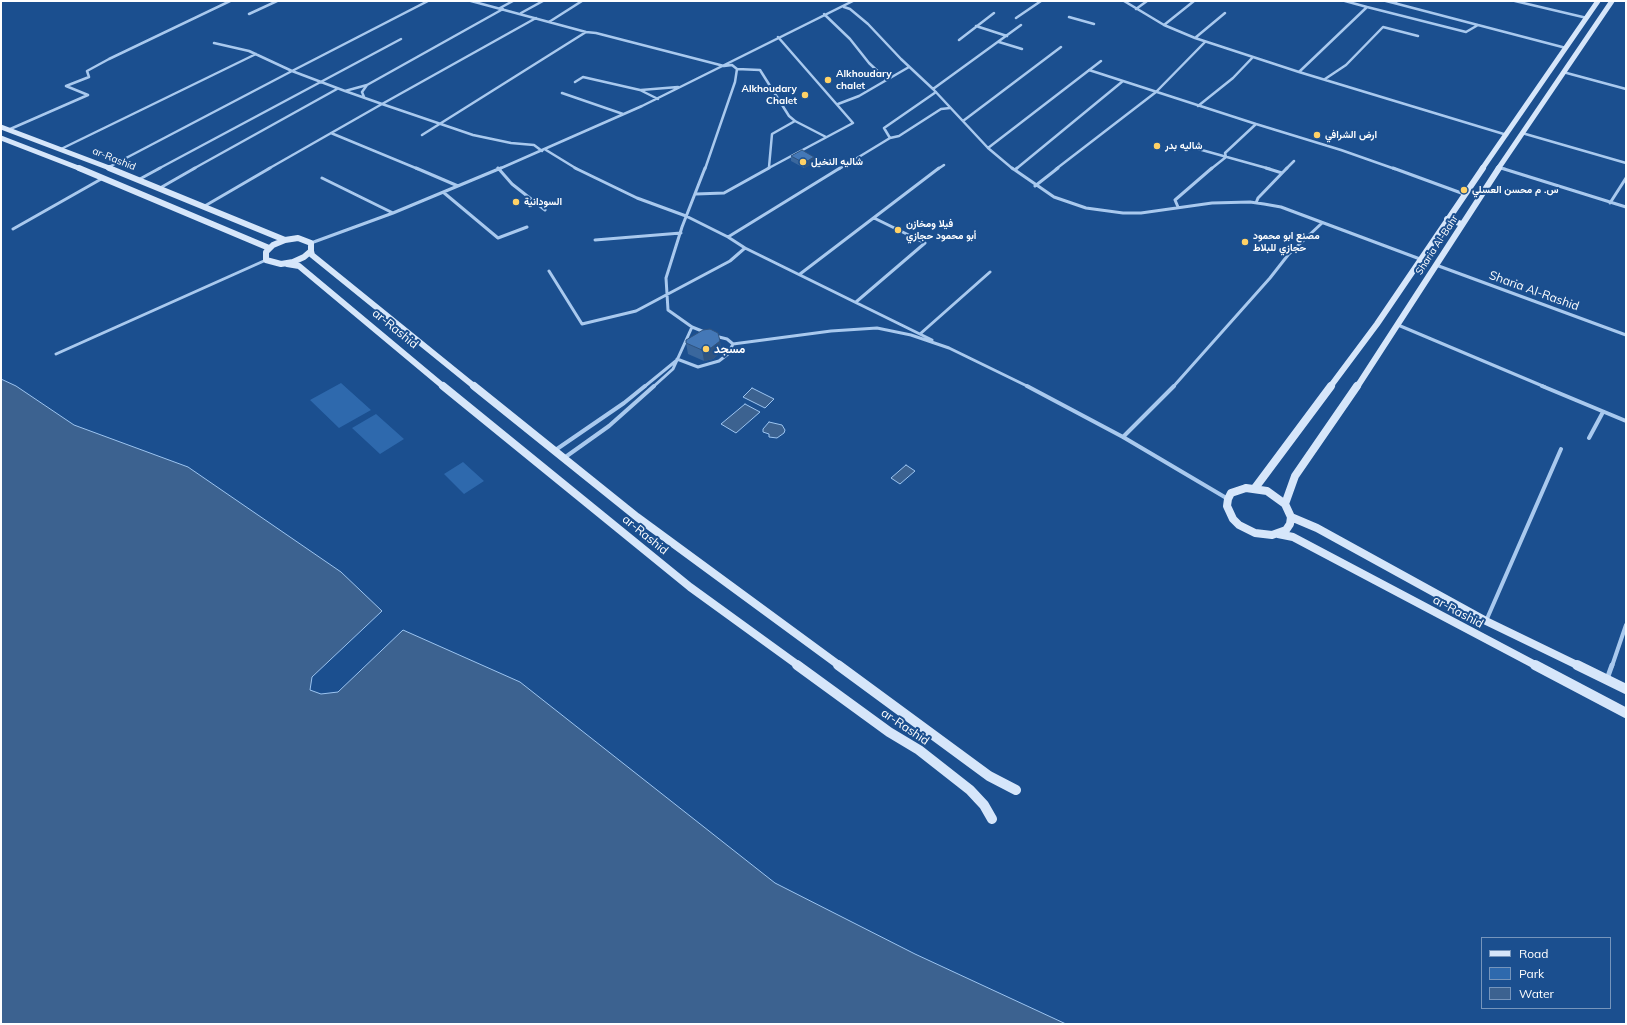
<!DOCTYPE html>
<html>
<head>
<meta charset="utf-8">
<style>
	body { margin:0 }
	#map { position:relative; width:1627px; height:1025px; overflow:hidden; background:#1b4f8f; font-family:Mulish,sans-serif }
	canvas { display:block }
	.frame { position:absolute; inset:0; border:2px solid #fff; pointer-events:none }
	.legend { position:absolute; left:1481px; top:937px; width:130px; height:72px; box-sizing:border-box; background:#1b4f8f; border:1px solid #7695bc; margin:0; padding:5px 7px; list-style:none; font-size:12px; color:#fff }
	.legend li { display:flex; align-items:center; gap:8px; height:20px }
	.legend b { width:20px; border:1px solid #7695bc }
</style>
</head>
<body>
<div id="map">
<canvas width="1627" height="1025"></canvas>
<div class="frame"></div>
<ul class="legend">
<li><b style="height:5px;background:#d6e6fa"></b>Road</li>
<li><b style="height:11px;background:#2e69ad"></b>Park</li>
<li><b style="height:11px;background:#3c6290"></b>Water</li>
</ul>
</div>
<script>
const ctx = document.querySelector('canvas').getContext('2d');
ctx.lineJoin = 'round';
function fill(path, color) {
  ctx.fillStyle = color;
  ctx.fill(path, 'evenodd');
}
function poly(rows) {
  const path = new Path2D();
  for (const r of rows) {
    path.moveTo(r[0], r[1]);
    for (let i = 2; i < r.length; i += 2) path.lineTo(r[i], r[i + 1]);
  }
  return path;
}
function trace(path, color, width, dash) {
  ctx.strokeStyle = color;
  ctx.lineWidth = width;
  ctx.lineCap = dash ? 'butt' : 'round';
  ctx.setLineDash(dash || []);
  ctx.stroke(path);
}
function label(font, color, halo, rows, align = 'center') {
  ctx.font = font + ' Mulish,Vazirmatn,sans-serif';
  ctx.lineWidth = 4;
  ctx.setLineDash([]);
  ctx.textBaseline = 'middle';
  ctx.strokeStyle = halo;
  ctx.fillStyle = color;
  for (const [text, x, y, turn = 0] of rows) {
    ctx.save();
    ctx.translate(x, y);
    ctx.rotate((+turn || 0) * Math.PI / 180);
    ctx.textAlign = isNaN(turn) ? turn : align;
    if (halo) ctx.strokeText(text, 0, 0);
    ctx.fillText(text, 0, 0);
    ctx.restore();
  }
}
fill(poly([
	[341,383,371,410,339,428,310,400],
	[376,414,404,439,380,454,352,428],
	[463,462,484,481,464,494,444,474]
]), '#2e69ad');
const water = poly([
	[1,379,16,386,74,425,188,467,341,572,382,611,312,677,310,690,321,694,338,692,403,630,520,682,775,883,915,954,1066,1024,1,1024,1,379],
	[752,388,774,399,765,408,743,397,752,388],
	[745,404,760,412,736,433,721,424,745,404],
	[769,422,782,425,785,430,784,433,777,438,769,437,769,434,763,432,763,429,769,422],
	[906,465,915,471,900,484,891,478,906,465]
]);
fill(water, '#3c6290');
trace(water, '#9cc4f0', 1);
trace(poly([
	[471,1,586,32,596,33,724,66,732,65,737,69,735,82,705,169],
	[1124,1,1164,25,1195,38,1299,72,1507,135],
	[1345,1,1367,7],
	[1386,1,1394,3],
	[1397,1,1394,3,1478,25],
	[1515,1,1587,18],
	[844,7,850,9,868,24,901,59,933,89,988,148,1013,169],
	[500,8,513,1],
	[1136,9,1147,1],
	[521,13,543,1],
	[249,14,277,1],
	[824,14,850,39,869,63,887,80],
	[1069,17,1094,24],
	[536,18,382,104,473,135,511,143,534,145,542,151],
	[1016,18,1041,1],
	[549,22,582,1],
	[1164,25,1194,1],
	[976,26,1007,36],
	[1195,38,1225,13],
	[959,40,994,13],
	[999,42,1022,49],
	[214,43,249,51,292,71],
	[737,69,760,70,789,116,795,121,772,134,769,167],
	[1089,70,1256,124,1225,153,1226,157,1211,169],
	[1299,72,1367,7,1466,32,1478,25,1566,48],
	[1563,72,1626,89],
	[1325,79,1346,65,1383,27,1418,36],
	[575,82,583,77,640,90,658,99],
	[933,89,1021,25],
	[641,90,678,87],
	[345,91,292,71,428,1],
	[562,93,623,114],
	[88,95,66,86,89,77,87,71,109,59,230,1],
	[364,97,362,92,367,85],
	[382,104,345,91,367,85,503,9],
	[838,104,859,96,909,67],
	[1198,106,1233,78,1253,57],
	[795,121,826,137],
	[963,121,1061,47],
	[1256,124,1341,150,1395,169],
	[8,130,88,95],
	[331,133,418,169],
	[1522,133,1626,163],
	[422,135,586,32],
	[890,138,899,136,941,109,950,108],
	[1191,147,1270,169],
	[988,148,1101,61],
	[61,149,256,54],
	[546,150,577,169],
	[107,168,292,71],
	[498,168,499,169],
	[1500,168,1505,169],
	[158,169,401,39],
	[193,169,337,89],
	[268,169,382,104],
	[499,169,642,106,853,1],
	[767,169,853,123,778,37],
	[839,169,890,138,884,128,936,92],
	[938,169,944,165],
	[1016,169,1123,81],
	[1056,169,1156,92,1205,42],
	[1286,169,1294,161]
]), '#a9c9ee', 2.5);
trace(poly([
	[416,168,458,186],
	[498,168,512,184,545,210],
	[705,168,682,227,666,278,668,310,692,327,707,333],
	[1012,168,1054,197,1086,208,1123,213,1141,213,1212,203,1250,202,1264,204,1281,207,1420,259],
	[1266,168,1282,173],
	[1393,168,1464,194],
	[1501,168,1626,207],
	[1015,170,1017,168],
	[322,178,393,213],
	[138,180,160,168],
	[1035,186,1058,168],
	[160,188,195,168],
	[443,192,498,238,527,227],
	[696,194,724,193,769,168],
	[1256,203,1258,198,1287,168],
	[1610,203,1626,178],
	[203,207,270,168],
	[1178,207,1175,200,1212,168],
	[13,229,103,178],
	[728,237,840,168],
	[595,240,681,233],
	[311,243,393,213,501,168],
	[745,248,932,340],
	[1436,265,1626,335],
	[549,271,582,324,636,311,730,261,745,248,728,237,686,216,637,198,575,168],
	[800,274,939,168],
	[856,302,925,243,874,218],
	[1398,325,1545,387],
	[920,334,990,272],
	[715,336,727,339,733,344,831,331,877,328,911,335,949,348,1029,387],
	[56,354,266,260],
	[677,359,698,367,719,361,728,354,733,344],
	[644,387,677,360],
	[653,387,673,369,692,327],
	[1173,387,1270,278,1288,255,1322,223]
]), '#a9c9ee', 3);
trace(poly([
	[1027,386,1123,437,1228,499],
	[1542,386,1626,421],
	[1123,437,1174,386],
	[1589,438,1603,412],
	[554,451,624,403,645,386],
	[564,458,609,426,654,386],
	[1486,621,1561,449],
	[1612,666,1626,625]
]), '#a9c9ee', 4);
trace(poly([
	[1607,679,1612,665]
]), '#a9c9ee', 5);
trace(poly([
	[1,127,112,169],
	[1,138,81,169],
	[1482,169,1598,1],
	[1498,169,1612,1]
]), '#d6e6fa', 5);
trace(poly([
	[79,168,269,248],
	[109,168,285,240],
	[1447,219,1462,224],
	[298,238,311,243,311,251,304,257,293,262,281,264,266,260,266,252,273,245,285,240,298,238],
	[311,251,312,255,475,387],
	[287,264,299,266,444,387],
	[1330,387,1377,324,1483,168],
	[1357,387,1499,168]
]), '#d6e6fa', 6);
trace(poly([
	[443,386,690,587,799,666],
	[474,386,637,517,840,666],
	[1246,488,1267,491,1285,504,1291,517,1290,524,1286,530,1272,535,1255,533,1239,525,1233,519,1227,506,1228,499,1231,493,1246,488],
	[1255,488,1331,386],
	[1285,504,1295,476,1357,386],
	[1291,517,1317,528,1486,621,1579,666],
	[1278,534,1293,537,1537,666]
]), '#d6e6fa', 8);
trace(poly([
	[797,665,889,732,919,750,970,790,984,805,992,819],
	[838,665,989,776,1016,790],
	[1535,665,1626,713],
	[1577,665,1626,689]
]), '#d6e6fa', 10);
fill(poly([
	[791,156,814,163,804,168,791,161],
	[720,341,721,352,713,359,704,361,688,354,686,343]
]), '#3a679d');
fill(poly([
	[814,157,814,163,804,168,804,163],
	[720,341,721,352,713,359,704,361,702,350]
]), '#305480');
const building = poly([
	[802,150,814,157,804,163,791,156,802,150],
	[710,329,718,333,720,341,711,348,702,350,686,343,686,340,703,330,710,329]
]);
fill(building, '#4478b7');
trace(building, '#305480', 1);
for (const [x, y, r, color] of [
	[828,80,4,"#ffd166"],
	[805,95,4,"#ffd166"],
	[1317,135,4,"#ffd166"],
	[1157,146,4,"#ffd166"],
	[803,162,4,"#ffd166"],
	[1464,190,4,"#ffd166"],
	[516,202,4,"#ffd166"],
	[898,230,4,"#ffd166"],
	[1245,242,4,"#ffd166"],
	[706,349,4,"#ffd166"]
]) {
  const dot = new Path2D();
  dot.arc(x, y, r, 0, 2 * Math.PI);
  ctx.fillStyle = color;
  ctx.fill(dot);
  trace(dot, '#1b4f8f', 1.5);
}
label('bold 10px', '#fff', '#1b4f8f', [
	["Alkhoudary",836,74],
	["chalet",836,86],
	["Alkhoudary",797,89,"right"],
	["Chalet",797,101,"right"],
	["ارض الشرافي",1325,135],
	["شاليه بدر",1165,146],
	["شاليه النخيل",811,162],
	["س. م محسن العسلي",1472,190],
	["السودانية",524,202],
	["فيلا ومخازن",906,224],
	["أبو محمود حجازي",906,236],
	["مصنع ابو محمود",1253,236],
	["حجازي للبلاط",1253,248]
], 'left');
label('10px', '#fff', '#1b4f8f', [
	["ar-Rashid",114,159,22],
	["Sharia Al-Bahr",1437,245,-57]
]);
label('12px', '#fff', '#1b4f8f', [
	["Sharia Al-Rashid",1534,291,20],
	["ar-Rashid",395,329,39],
	["ar-Rashid",645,535,39],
	["ar-Rashid",1458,612,28],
	["ar-Rashid",905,727,34]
]);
label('bold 12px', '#fff', '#1b4f8f', [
	["مسجد",714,349]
], 'left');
</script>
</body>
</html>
